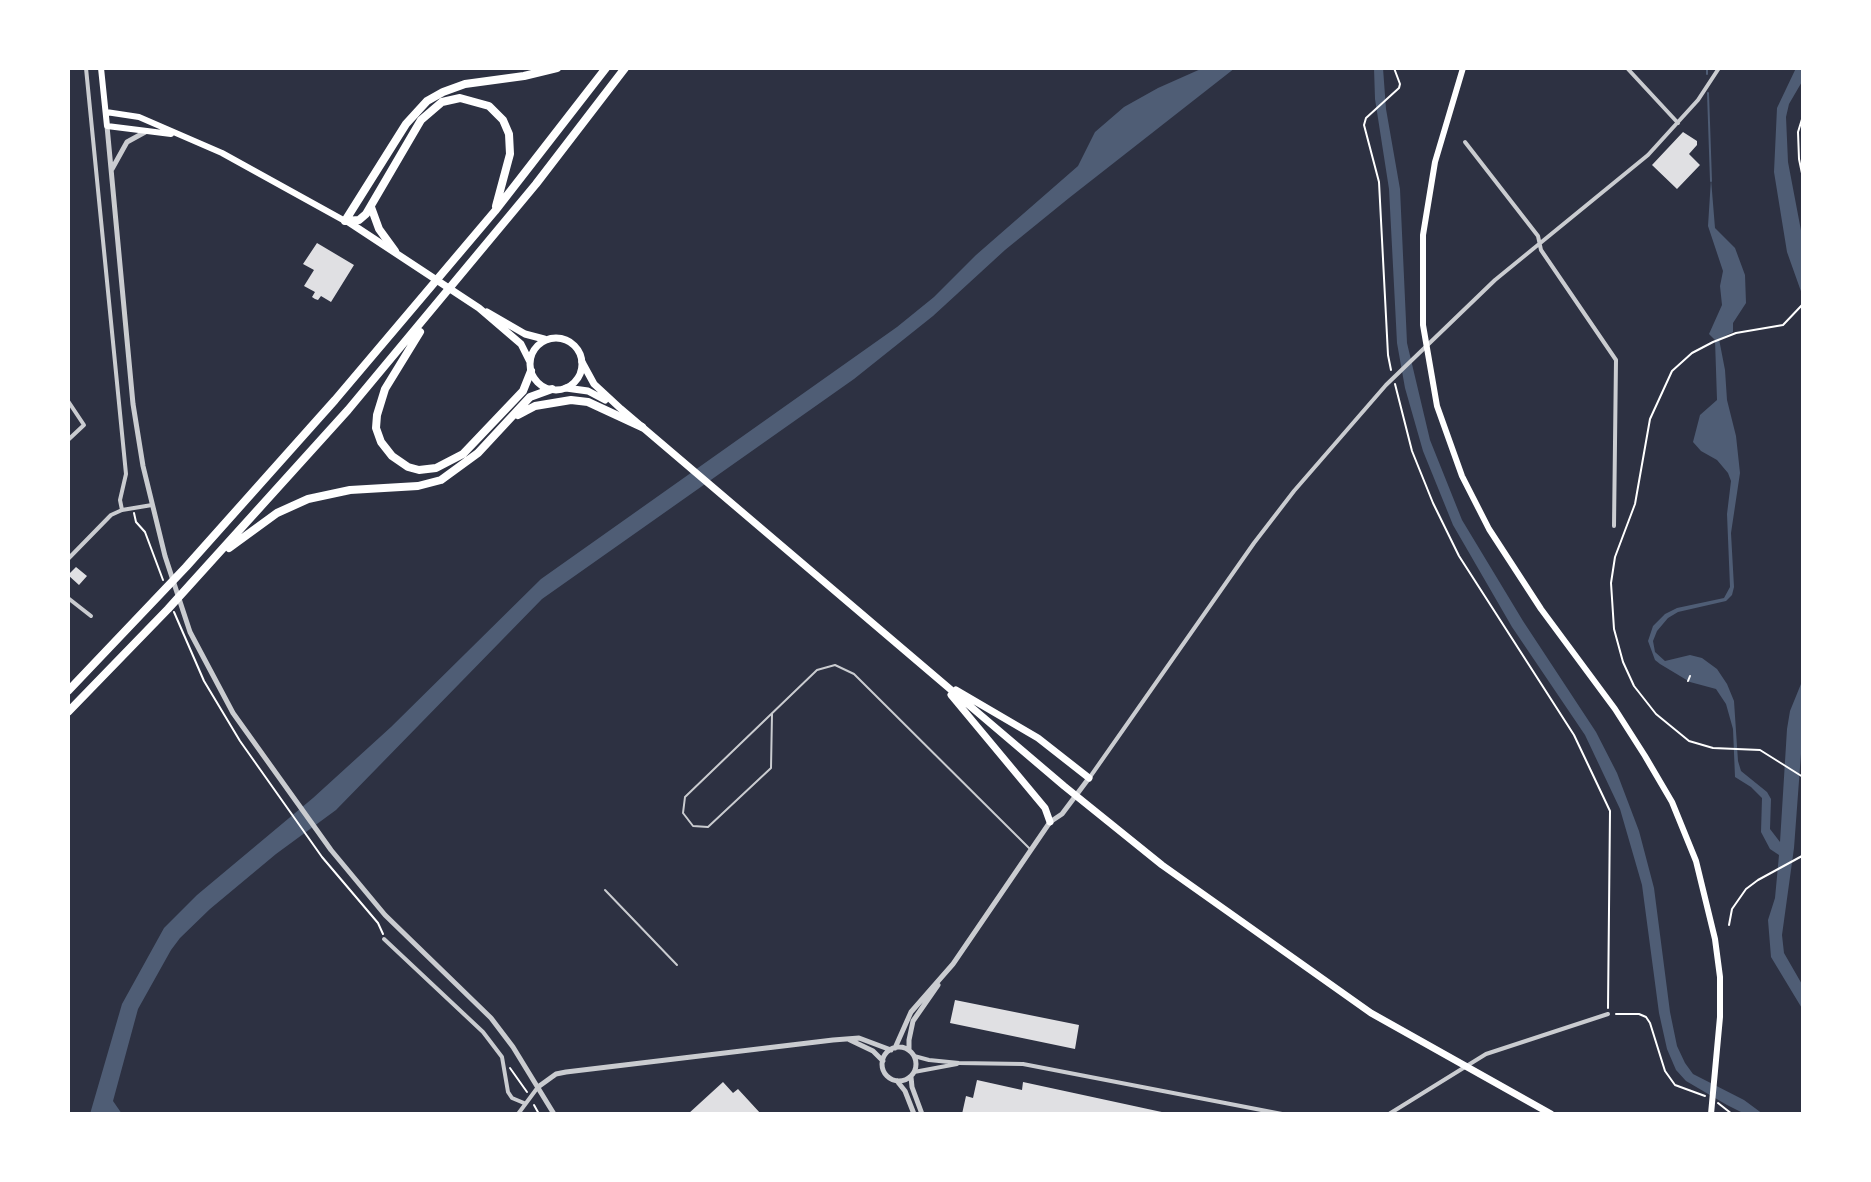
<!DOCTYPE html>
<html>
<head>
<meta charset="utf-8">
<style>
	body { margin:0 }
	#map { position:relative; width:1871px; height:1182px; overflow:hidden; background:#2d3142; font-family:"Archivo Narrow",sans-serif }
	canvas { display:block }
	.frame { position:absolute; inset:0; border:70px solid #fff; pointer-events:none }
</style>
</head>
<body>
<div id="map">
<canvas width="1871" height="1182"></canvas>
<div class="frame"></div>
</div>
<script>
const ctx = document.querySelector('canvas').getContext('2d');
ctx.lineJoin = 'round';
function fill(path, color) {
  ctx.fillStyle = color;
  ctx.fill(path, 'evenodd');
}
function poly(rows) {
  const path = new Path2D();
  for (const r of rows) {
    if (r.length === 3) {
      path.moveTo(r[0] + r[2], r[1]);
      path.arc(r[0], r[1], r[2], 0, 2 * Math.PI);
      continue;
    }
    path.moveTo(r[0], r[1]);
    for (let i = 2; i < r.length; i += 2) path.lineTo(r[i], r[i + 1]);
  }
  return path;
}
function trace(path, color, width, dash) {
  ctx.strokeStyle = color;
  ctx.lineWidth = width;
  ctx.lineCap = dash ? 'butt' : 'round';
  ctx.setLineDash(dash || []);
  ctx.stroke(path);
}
fill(poly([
	[1203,68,1235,68,1069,198,1005,250,933,316,854,379,542,599,336,810,276,854,210,909,180,938,171,950,138,1009,113,1101,122,1114,90,1114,122,1004,164,928,197,895,313,798,391,727,541,579,897,327,934,297,976,255,1078,166,1095,132,1124,107,1158,88],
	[1374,68,1383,68,1386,109,1400,189,1407,343,1430,440,1462,520,1523,621,1596,732,1617,773,1639,831,1654,888,1670,1012,1677,1046,1685,1063,1693,1074,1744,1100,1763,1114,1745,1114,1727,1105,1686,1081,1676,1070,1667,1049,1659,1013,1642,885,1620,809,1585,735,1512,627,1453,525,1423,451,1405,388,1397,343,1389,189,1375,99],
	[1796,68,1803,68,1803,80,1789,104,1786,117,1788,162,1803,241,1803,297,1787,252,1774,172,1777,108],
	[1711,179,1715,228,1735,248,1745,275,1746,303,1733,323,1733,332,1719,339,1725,370,1727,400,1736,436,1740,473,1731,533,1734,587,1732,595,1726,601,1678,612,1668,618,1657,631,1653,641,1655,652,1665,661,1690,655,1702,658,1717,669,1727,684,1734,701,1738,761,1741,771,1767,792,1771,799,1770,829,1780,842,1787,729,1790,711,1803,679,1803,727,1794,848,1782,935,1784,953,1803,986,1803,1010,1771,957,1768,920,1775,898,1779,855,1770,849,1761,832,1762,798,1751,787,1735,777,1733,729,1726,704,1716,689,1690,682,1660,664,1655,660,1648,641,1653,626,1665,614,1677,608,1724,598,1730,587,1727,514,1731,481,1728,473,1717,460,1701,451,1693,442,1700,415,1717,400,1715,340,1709,334,1722,305,1720,286,1723,271,1708,226]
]), '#4f5d75');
trace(poly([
	[1707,68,1707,74],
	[1708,93,1711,181]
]), '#4f5d75', 2);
fill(poly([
	[1683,132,1697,141,1697,145,1689,154,1700,165,1677,189,1652,165],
	[317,243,354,265,331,302,321,296,318,300,315,299,312,297,315,292,304,286,314,270,303,264],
	[76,567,87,576,79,585,68,575],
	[955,1000,1079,1025,1075,1049,950,1023],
	[977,1080,1022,1090,1023,1082,1171,1114,962,1114,966,1096,973,1098],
	[723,1082,733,1093,738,1089,761,1114,688,1114]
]), '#e0e0e3');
trace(poly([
	[1803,116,1798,132,1799,159,1803,178],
	[1803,304,1783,325,1736,333,1713,342,1692,353,1672,371,1650,419,1635,504,1615,557,1611,583,1614,629,1623,662,1634,686,1656,714,1689,741,1713,748,1760,750,1803,777],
	[1391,370,1388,355,1379,182,1364,125,1366,118,1399,88,1400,84,1394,68],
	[1395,384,1412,451,1433,503,1459,556,1574,735,1610,811,1608,1008],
	[134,513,136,522,145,532,163,580],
	[174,612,204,681,240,741,322,857,378,923,383,934],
	[1688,681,1690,676],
	[1729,925,1732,909,1746,889,1758,880,1802,856],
	[1616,1014,1639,1014,1646,1017,1650,1023,1665,1071,1675,1085,1705,1096],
	[510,1068,527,1092],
	[1718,1103,1732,1114],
	[534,1105,539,1114]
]), '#fff', 2);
trace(poly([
	[772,714,771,768,708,827,693,826,683,813,685,797,817,670,835,665,854,674,1031,850],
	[605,890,677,965]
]), '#caccd0', 2);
trace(poly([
	[86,68,126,474,120,500,122,510],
	[1627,68,1678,123],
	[1465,142,1538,236,1541,250,1616,360,1614,526],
	[68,401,84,425,68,440],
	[68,559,111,515,122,510,152,505],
	[68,598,91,616],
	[1090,777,1254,543,1294,491,1386,385,1495,280,1648,155,1698,100,1719,68],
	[384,939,483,1032,502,1057,508,1092,512,1098,524,1103],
	[914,1056,929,1060,959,1063,1023,1064,1282,1114],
	[914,1072,957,1064],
	[518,1114,538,1087],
	[1389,1114,1486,1054,1608,1014]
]), '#caccd0', 4);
trace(poly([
	[107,126,133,404,143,466,165,556,190,632,233,713,331,850,385,915,491,1018,513,1047,554,1114],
	[112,169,127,142,147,131],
	[850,1040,873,1051,883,1061],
	[899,1064,17],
	[895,1048,911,1012,953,964,1050,822,1062,814,1089,778],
	[909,1050,909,1040,913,1021,938,985],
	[911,1077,912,1087,922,1114],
	[897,1081,905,1091,914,1114],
	[538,1087,556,1074,566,1072,833,1040,859,1038,891,1050]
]), '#caccd0', 5);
trace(poly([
	[101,68,107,126,171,134],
	[1463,68,1435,162,1423,235,1423,325,1437,406,1462,476,1489,529,1541,609,1615,709,1645,756,1672,802,1696,861,1715,939,1720,977,1720,1017,1711,1114],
	[106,112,139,117,222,153,345,221]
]), '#fff', 6);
trace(poly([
	[347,221,479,308,521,344,530,362],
	[487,312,525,334,544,339],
	[556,364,26]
]), '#fff', 7);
trace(poly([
	[582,362,594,384,621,409,1064,786,1162,865,1371,1013,1551,1114],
	[566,388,588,391,605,400],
	[956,690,1038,738,1089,778],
	[951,695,1045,808,1050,822]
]), '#fff', 7);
trace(poly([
	[496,206,510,154,509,134,503,120,489,106,460,98,442,102,421,120,366,214,359,220,345,221,406,124,427,101,443,92,465,84,524,76,557,68],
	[371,207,379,229,395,251],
	[420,332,385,389,377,415,376,428,381,442,392,456,408,467,419,470,436,468,463,454,523,391,531,371],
	[518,415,535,406,571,400,588,402,642,427],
	[229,548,277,513,308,499,350,490,418,486,441,480,478,453,530,397,552,389],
	[68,691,186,567,335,400,495,211,606,68],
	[68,712,168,609,348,410,536,184,625,68]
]), '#fff', 8);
</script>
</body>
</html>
